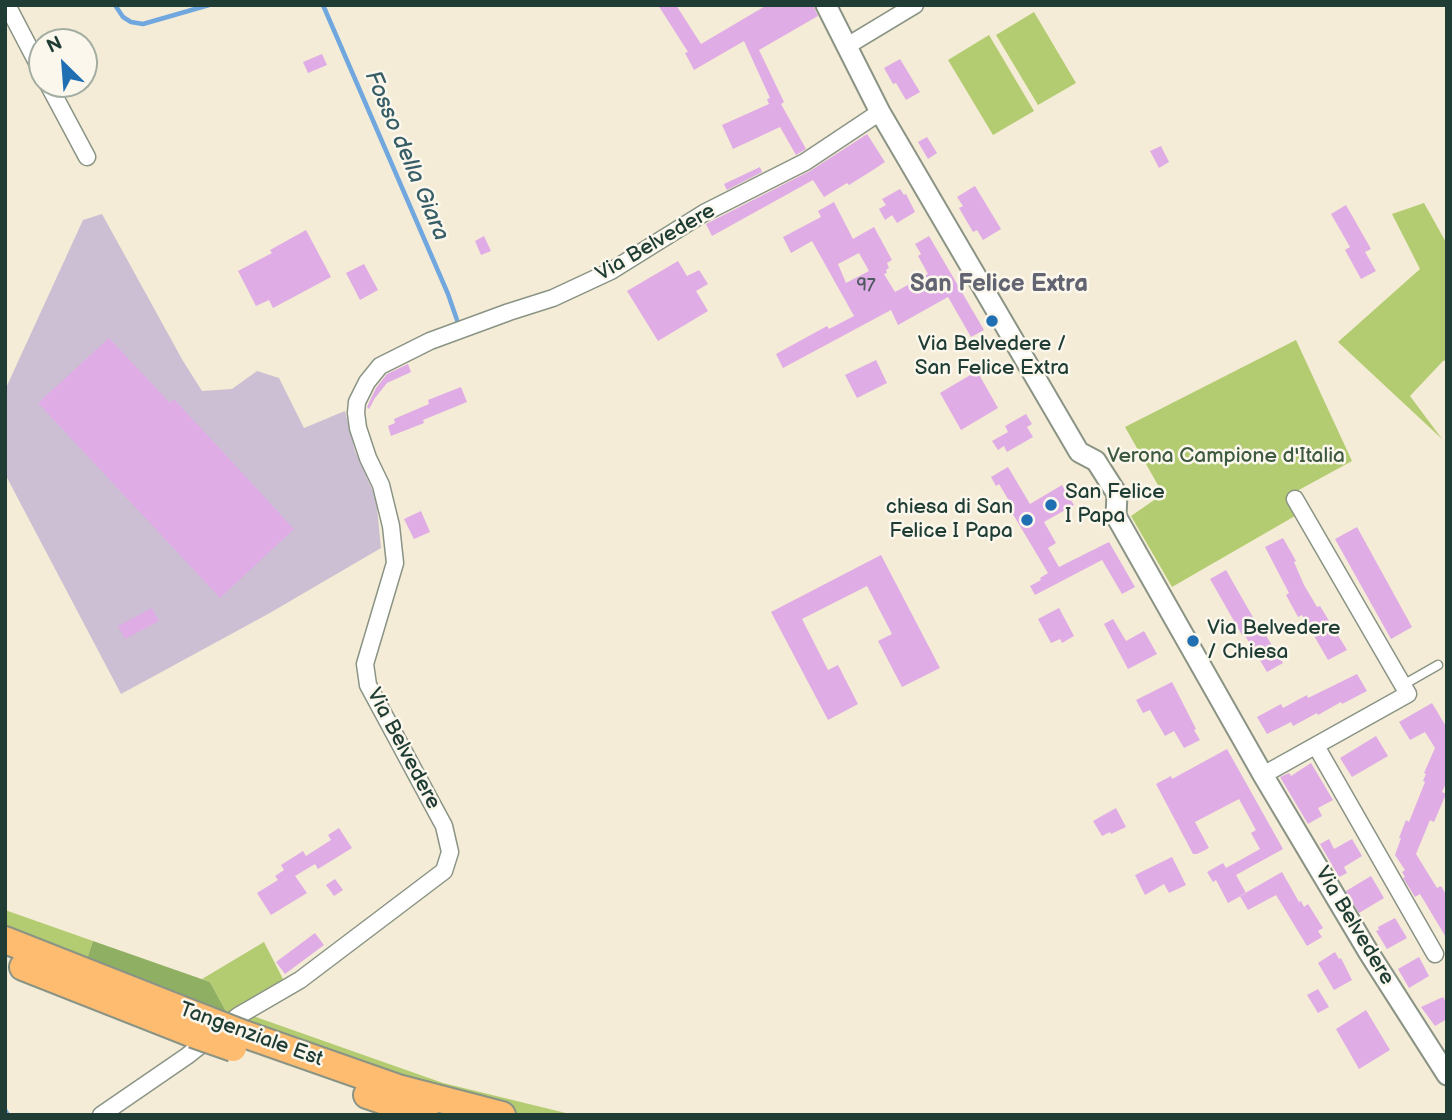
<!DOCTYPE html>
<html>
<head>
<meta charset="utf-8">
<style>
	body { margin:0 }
	#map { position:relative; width:1452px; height:1120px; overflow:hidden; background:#f4ecd6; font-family:"Balsamiq Sans",sans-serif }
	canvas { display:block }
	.frame { position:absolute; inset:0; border:7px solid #1f3d34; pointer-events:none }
	.north { position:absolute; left:28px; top:28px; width:70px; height:70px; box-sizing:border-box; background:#fbf7ec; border:2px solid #a3ada2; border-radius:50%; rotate:335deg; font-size:19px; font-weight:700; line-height:28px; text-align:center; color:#1f3d34 }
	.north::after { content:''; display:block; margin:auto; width:24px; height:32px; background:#1f6fb2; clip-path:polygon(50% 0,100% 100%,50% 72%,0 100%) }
</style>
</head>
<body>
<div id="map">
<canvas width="1452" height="1120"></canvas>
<div class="frame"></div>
<div class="north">N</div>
</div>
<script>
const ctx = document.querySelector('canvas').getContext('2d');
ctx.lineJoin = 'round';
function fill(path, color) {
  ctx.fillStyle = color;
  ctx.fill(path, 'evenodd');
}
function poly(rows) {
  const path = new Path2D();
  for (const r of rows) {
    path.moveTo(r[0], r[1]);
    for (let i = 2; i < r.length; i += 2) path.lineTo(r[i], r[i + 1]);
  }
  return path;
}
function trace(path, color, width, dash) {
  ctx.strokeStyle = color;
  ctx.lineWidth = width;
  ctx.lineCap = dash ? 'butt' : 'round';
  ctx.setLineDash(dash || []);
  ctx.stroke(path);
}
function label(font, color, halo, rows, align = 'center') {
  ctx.font = font + ' "Balsamiq Sans",sans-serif';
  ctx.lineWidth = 5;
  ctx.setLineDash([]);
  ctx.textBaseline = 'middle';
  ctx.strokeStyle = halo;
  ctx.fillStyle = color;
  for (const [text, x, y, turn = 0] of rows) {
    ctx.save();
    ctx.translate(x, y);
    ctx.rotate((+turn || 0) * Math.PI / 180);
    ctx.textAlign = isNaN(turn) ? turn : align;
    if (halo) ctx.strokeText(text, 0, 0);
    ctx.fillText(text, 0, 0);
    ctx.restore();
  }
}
fill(poly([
	[102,214,183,361,202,391,232,389,257,371,279,378,304,428,345,411,355,451,376,498,381,548,268,614,121,694,5,474,5,390,83,220]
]), '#ccbfd4');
fill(poly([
	[1034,12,1076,83,1038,105,996,35],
	[989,35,1034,111,993,135,948,60],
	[1424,203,1447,244,1447,360,1443,361,1410,396,1442,439,1338,342,1420,269,1392,214],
	[1296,340,1352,461,1286,497,1295,516,1172,587,1131,516,1163,494,1125,427],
	[5,910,93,941,87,959,5,929],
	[264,942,283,979,240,1008,228,1015,210,982,202,979],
	[253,1016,443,1083,574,1115,497,1115,237,1027]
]), '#b4cc71');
fill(poly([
	[93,941,210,982,228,1015,87,959]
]), '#8fb063');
trace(poly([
	[115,5,123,17,131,22,143,24,209,5],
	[323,5,448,294,457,320],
	[5,1110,8,1115]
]), '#70a7de', 4.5);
fill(poly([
	[658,5,676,5,701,44,767,5,813,5,818,16,759,50,784,102,781,104,806,149,796,155,780,127,733,149,722,125,769,104,767,99,770,98,744,41,694,70,685,53,688,52],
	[322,54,327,65,308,73,303,62],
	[900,59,920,92,906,100,896,83,893,84,884,68],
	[867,134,885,162,873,170,849,185,847,183,824,197,813,180,712,236,706,224,810,171],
	[927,137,937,153,928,159,918,142],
	[1161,146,1169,162,1159,168,1150,151],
	[760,167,762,172,727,190,724,184],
	[975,186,1001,229,983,240,977,230,973,232,959,208,963,206,957,197],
	[900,189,904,195,906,194,915,212,897,223,892,215,885,220,879,209,886,205,882,199],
	[834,202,853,239,874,227,892,260,887,263,889,268,886,270,887,273,884,274,895,292,928,274,918,256,921,254,915,244,929,236,984,330,971,337,948,297,898,325,891,310,783,368,776,354,827,326,829,329,854,316,812,241,791,253,783,237,821,217,818,211],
	[859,253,869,271,846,283,838,264],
	[1346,205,1371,249,1365,252,1376,271,1361,279,1345,250,1350,247,1331,214],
	[306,230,331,277,273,308,269,300,256,306,238,271,272,253,270,250],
	[484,236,491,251,481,255,475,241],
	[678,261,687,276,699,270,708,284,696,291,708,311,658,341,627,291],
	[364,264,378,290,360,300,346,273],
	[109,338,170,403,174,399,294,529,220,598,38,403],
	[876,360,887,383,857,398,845,375],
	[408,364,411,372,387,383,375,398,369,409,367,407,376,388,387,374],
	[977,371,998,408,961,430,940,393],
	[461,387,467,402,423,420,424,423,391,436,388,426,395,423,394,419,429,404,428,400],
	[1026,414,1032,424,1027,427,1033,437,1007,452,1004,446,998,450,992,441,1008,432,1005,426],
	[1008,467,1030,504,1062,485,1074,505,1044,522,1056,543,1048,548,1059,567,1109,542,1135,587,1122,594,1102,560,1035,595,1030,586,1041,580,1040,578,1048,573,1008,506,1011,504,999,484,996,486,991,477],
	[421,511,430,532,414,539,404,519],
	[1357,527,1412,627,1391,639,1335,539],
	[1283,538,1296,561,1294,562,1304,585,1317,607,1320,606,1347,650,1328,660,1302,615,1298,617,1286,595,1289,593,1265,547],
	[881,555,940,668,902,687,878,641,892,634,867,586,802,619,828,670,838,665,858,704,828,720,771,612],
	[1226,570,1258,626,1260,626,1283,663,1267,672,1244,634,1242,635,1210,579],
	[152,608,159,621,125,639,118,626],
	[1059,608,1074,636,1062,643,1060,639,1051,643,1038,619],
	[1113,619,1126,641,1144,631,1157,654,1128,669,1104,624],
	[1357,674,1367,691,1342,704,1341,702,1318,715,1317,713,1293,726,1291,722,1267,734,1257,717,1281,704,1283,708,1307,695,1308,698],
	[1172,682,1196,729,1194,730,1200,740,1184,748,1174,731,1165,736,1150,710,1143,713,1136,700],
	[1432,703,1447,728,1447,781,1442,792,1446,794,1434,822,1430,820,1416,854,1437,888,1441,886,1447,896,1447,939,1420,894,1415,897,1403,878,1405,877,1402,872,1405,870,1395,855,1401,838,1399,838,1406,820,1409,822,1425,782,1423,781,1426,774,1424,773,1435,748,1425,732,1410,740,1399,722],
	[1376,736,1388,756,1352,777,1340,758],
	[1227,749,1283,849,1236,875,1246,893,1228,903,1216,880,1213,882,1207,872,1223,863,1226,868,1260,849,1251,833,1256,830,1239,799,1195,822,1209,848,1197,854,1193,854,1156,784,1171,776,1172,779],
	[1311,763,1333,800,1318,808,1322,816,1308,824,1280,777,1289,773,1291,776],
	[1116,808,1126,827,1111,834,1110,832,1102,836,1093,821],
	[339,828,352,848,318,869,315,864,295,876,307,893,271,915,257,893,278,880,275,876,284,870,281,865,303,851,306,856,331,840,328,835],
	[1329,839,1334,849,1352,839,1362,856,1344,867,1347,873,1339,877,1320,844],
	[1172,857,1186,885,1169,893,1164,884,1145,895,1135,875],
	[1282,872,1299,902,1301,901,1304,907,1308,904,1323,928,1318,931,1322,937,1307,946,1276,895,1248,910,1240,896],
	[1371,876,1384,898,1359,913,1346,891],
	[335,879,343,890,334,896,326,885],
	[1395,918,1407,938,1387,949,1376,931,1379,930,1378,927],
	[315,933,324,945,285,974,276,962],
	[1335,952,1339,959,1341,958,1352,980,1334,990,1318,963],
	[1419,957,1429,976,1409,988,1398,969],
	[1318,989,1329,1007,1318,1013,1307,995],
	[1443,997,1447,1004,1447,1019,1435,1026,1421,1007],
	[1366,1010,1390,1050,1359,1069,1336,1029]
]), '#dface5');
const service = poly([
	[1403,685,1438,665]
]);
const minor = poly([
	[7,5,42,72],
	[847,46,915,5],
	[48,84,87,157],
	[1316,746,1435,954],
	[1263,775,1408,694,1295,499],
	[101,1115,187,1056,238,1016,300,980,444,871,450,852,444,826,368,685,365,664,395,563,391,526,381,485,368,458,358,428,356,413,357,402,367,382,380,366,430,341,509,312,553,298,611,271,704,213,805,162,880,112]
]);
const tertiary = poly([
	[826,5,880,112,1079,452,1096,461,1117,494,1116,516,1263,775,1369,953,1447,1075]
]);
const trunk = poly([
	[5,940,208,1020],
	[23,967,193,1034],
	[244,1034,398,1088,502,1115],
	[367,1095,425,1115]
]);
trace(service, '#8a9485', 11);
trace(minor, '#8a9485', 19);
trace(tertiary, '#8a9485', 23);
trace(trunk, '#8a9485', 30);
trace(service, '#fff', 8);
trace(minor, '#fff', 16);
trace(tertiary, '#fff', 19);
trace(trunk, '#febc70', 26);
const trunkBridge = poly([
	[208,1020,244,1034],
	[193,1034,233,1048]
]);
trace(trunkBridge, '#8a9485', 30, []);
trace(trunkBridge, '#febc70', 26);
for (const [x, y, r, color] of [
	[992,321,7,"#1f6fb2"],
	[1051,505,7,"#1f6fb2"],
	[1027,520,7,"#1f6fb2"],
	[1193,641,7,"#1f6fb2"]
]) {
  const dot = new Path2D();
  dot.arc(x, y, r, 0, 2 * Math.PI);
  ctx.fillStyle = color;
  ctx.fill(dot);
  trace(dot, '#fbf7ec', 2.5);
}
label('18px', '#4f5960', null, [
	["97",866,286]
]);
label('21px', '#1f3d34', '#fbf7ec', [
	["Via Belvedere",656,243,-30],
	["Via Belvedere",403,749,62],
	["Via Belvedere",1354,926,59],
	["Tangenziale Est",251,1035,20]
]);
label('21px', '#1f3d34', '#fbf7ec', [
	["Via Belvedere /",992,345,"center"],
	["San Felice Extra",992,369,"center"],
	["San Felice",1065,493],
	["I Papa",1065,517],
	["chiesa di San",1013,508,"right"],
	["Felice I Papa",1013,532,"right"],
	["Via Belvedere",1207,629],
	["/ Chiesa",1207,653]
], 'left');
label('21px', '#3d5a40', '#fbf7ec', [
	["Verona Campione d'Italia",1226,457]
]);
label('italic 23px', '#375d67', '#fbf7ec', [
	["Fosso della Giara",406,156,67]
]);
label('bold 24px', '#626472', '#fbf7ec', [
	["San Felice Extra",999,285]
]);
</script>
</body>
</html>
